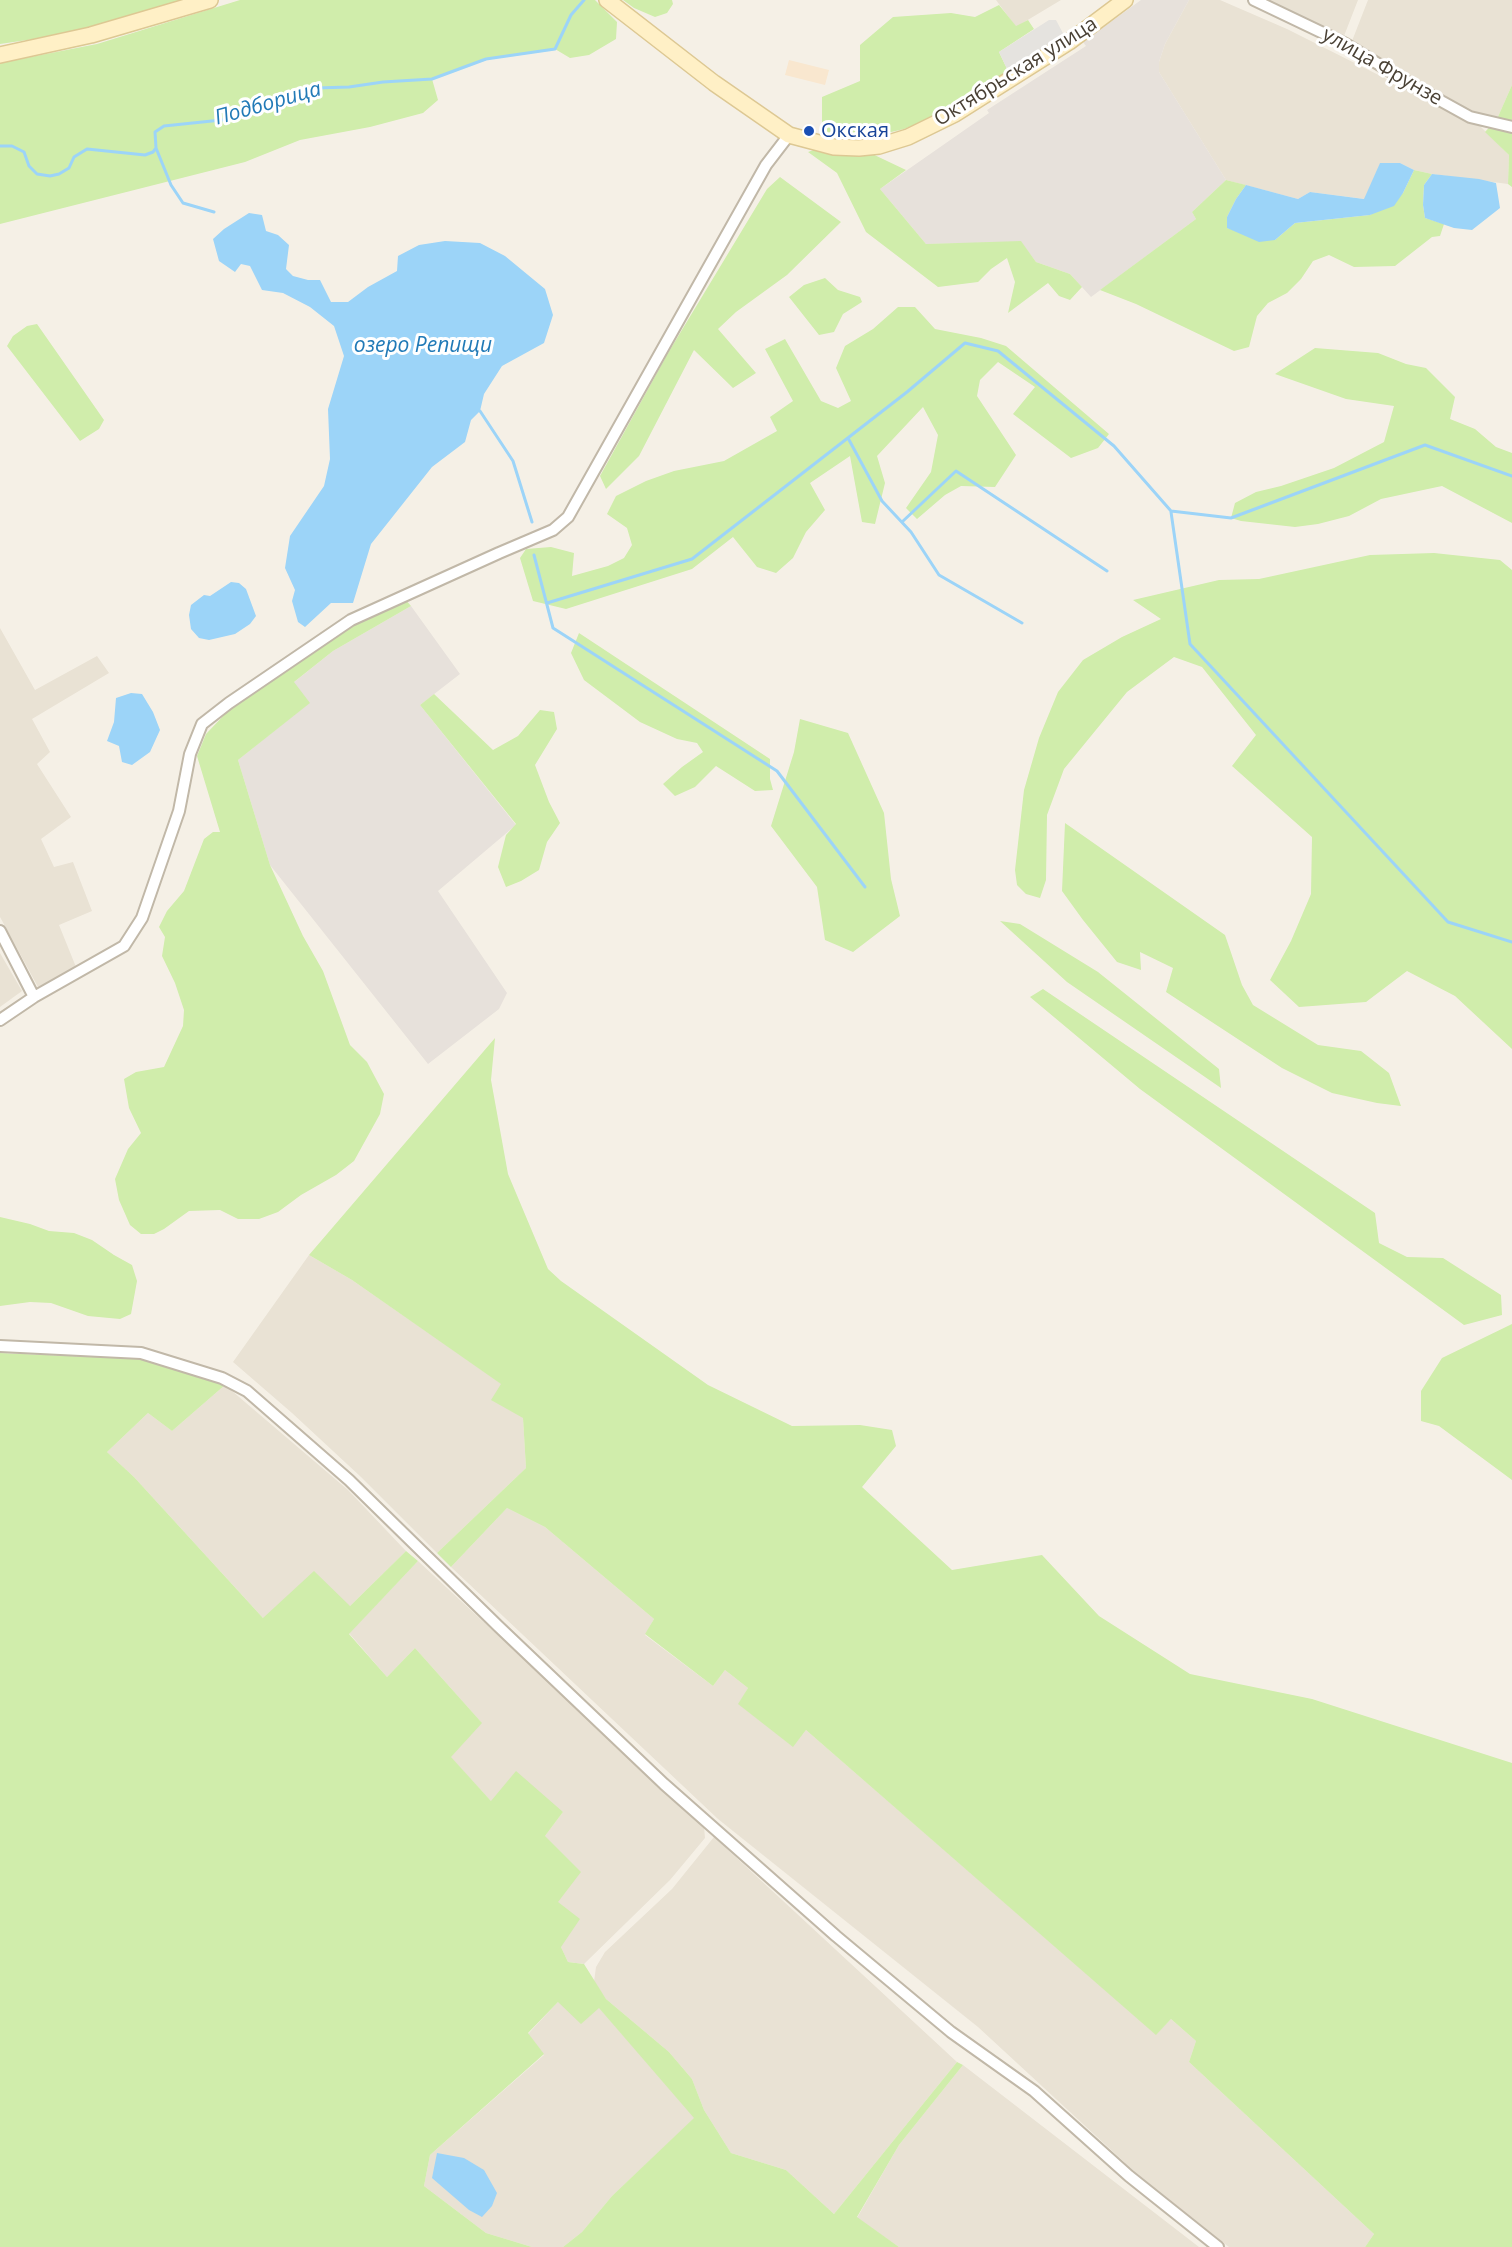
<!DOCTYPE html>
<html>
<head>
<meta charset="utf-8">
<style>
	body { margin:0 }
	canvas { display:block; background:#f5f0e6 }
</style>
</head>
<body>
<canvas width="1512" height="2247"></canvas>
<script>
const ctx = document.querySelector('canvas').getContext('2d');
ctx.lineJoin = 'round';
function fill(path, color) {
  ctx.fillStyle = color;
  ctx.fill(path, 'evenodd');
}
function poly(rows) {
  const path = new Path2D();
  for (const r of rows) {
    path.moveTo(r[0], r[1]);
    for (let i = 2; i < r.length; i += 2) path.lineTo(r[i], r[i + 1]);
  }
  return path;
}
function trace(path, color, width, dash) {
  ctx.strokeStyle = color;
  ctx.lineWidth = width;
  ctx.lineCap = dash ? 'butt' : 'round';
  ctx.setLineDash(dash || []);
  ctx.stroke(path);
}
function label(font, color, halo, rows, align = 'center') {
  ctx.font = font + ' "Open Sans",sans-serif';
  ctx.lineWidth = 6;
  ctx.setLineDash([]);
  ctx.textBaseline = 'middle';
  ctx.strokeStyle = halo;
  ctx.fillStyle = color;
  for (const [text, x, y, turn = 0] of rows) {
    ctx.save();
    ctx.translate(x, y);
    ctx.rotate((+turn || 0) * Math.PI / 180);
    ctx.textAlign = isNaN(turn) ? turn : align;
    if (halo) ctx.strokeText(text, 0, 0);
    ctx.fillText(text, 0, 0);
    ctx.restore();
  }
}
fill(poly([
	[996,0,1061,0,1016,27],
	[1189,0,1220,0,1287,29,1480,126,1509,155,1508,184,1432,174,1414,170,1400,163,1380,164,1365,199,1310,192,1298,199,1226,180,1159,72,1159,62,1165,44],
	[1267,0,1358,0,1344,36],
	[1368,0,1512,0,1512,85,1497,119,1475,113,1352,41],
	[0,628,35,690,97,656,109,673,32,719,50,752,37,764,71,817,41,839,54,867,73,862,92,911,59,925,76,967,38,987,0,917],
	[0,953,22,991,0,1007],
	[309,1255,352,1280,502,1384,523,1418,526,1468,437,1553,361,1477,292,1413,233,1362],
	[225,1385,348,1490,406,1551,350,1606,264,1619,134,1477,107,1452,148,1413,172,1431],
	[507,1508,545,1527,654,1619,645,1635,713,1686,725,1670,748,1688,739,1704,793,1746,806,1730,1156,2034,1171,2019,1196,2041,1189,2062,1374,2234,1365,2247,1229,2247,1135,2172,978,2027,718,1819,451,1567],
	[418,1561,704,1827,705,1838,670,1880,584,1964,568,1962,561,1947,558,1902,545,1836,563,1812,491,1801,450,1757,481,1722,415,1648,387,1677,349,1633],
	[714,1837,957,2062,834,2214,786,2170,731,2153,704,2110,692,2079,669,2052,606,1999,594,1982,596,1967,605,1952,672,1889],
	[558,2002,599,2007,695,2118,612,2196,582,2232,563,2247,532,2247,486,2233,424,2186,430,2155,544,2055,528,2034],
	[963,2065,1199,2247,899,2247,857,2218,899,2145]
]), '#e9e2d4');
fill(poly([
	[789,60,829,70,825,85,785,75]
]), '#f9e7cf');
fill(poly([
	[1141,0,1189,0,1165,44,1159,62,1159,72,1226,180,1192,212,1196,219,1091,297,1070,274,1036,262,1021,242,926,244,880,189,989,113,987,110,1086,46,1083,42],
	[411,606,460,674,420,705,516,825,438,891,507,993,499,1009,428,1064,270,865,238,760,309,703,293,683,333,651]
]), '#e7e1db');
fill(poly([
	[0,0,185,0,61,35,0,44],
	[240,0,595,0,617,22,616,39,589,55,570,58,555,49,486,59,432,79,438,100,423,113,370,127,300,140,245,162,0,224,0,63,97,44],
	[623,0,672,0,673,4,667,13,655,17,634,8],
	[999,5,1016,26,1028,20,1034,29,999,52,1008,71,962,101,932,118,904,129,857,140,822,131,822,97,860,81,860,45,893,17,951,13,975,17],
	[1512,85,1512,187,1508,184,1509,155,1485,132,1497,119],
	[822,147,866,151,906,170,880,189,926,244,1021,241,1036,262,1070,274,1082,287,1070,300,1059,296,1048,283,1008,313,1015,282,1007,258,991,269,978,282,938,287,866,232,837,173,808,152],
	[1414,170,1432,174,1424,185,1423,205,1425,218,1444,224,1440,236,1432,237,1395,266,1354,267,1329,255,1313,261,1301,279,1287,293,1268,303,1257,316,1249,347,1234,351,1136,304,1100,290,1196,219,1192,212,1226,180,1246,185,1236,199,1227,217,1227,228,1275,240,1295,223,1370,215,1403,193],
	[780,177,841,222,787,275,736,312,718,329,756,373,733,388,694,350,639,456,606,489,600,476,668,353,767,189],
	[825,278,838,290,860,297,862,302,843,314,834,332,819,335,789,297,804,285],
	[898,307,915,307,935,329,981,338,1006,346,1109,434,1098,448,1071,458,1013,414,1035,387,998,362,980,380,977,396,1016,455,995,487,961,486,945,495,917,519,906,508,931,472,938,435,923,407,877,456,885,483,875,524,862,522,850,456,810,483,825,510,806,532,793,558,776,573,757,567,733,537,692,569,566,609,533,601,520,558,526,549,551,547,574,553,572,576,608,566,624,558,632,545,627,528,607,514,616,496,646,481,674,471,724,461,777,431,770,417,793,401,765,349,785,339,821,401,838,408,851,401,836,368,845,346,873,329],
	[37,324,104,420,99,429,80,441,7,346,13,336,27,326],
	[1315,348,1378,353,1406,364,1426,368,1455,397,1450,419,1475,429,1496,447,1512,453,1512,523,1442,486,1381,499,1349,516,1318,524,1295,527,1241,521,1231,518,1235,503,1256,492,1281,486,1334,468,1384,442,1394,406,1346,399,1275,374],
	[1434,553,1500,560,1512,570,1512,1049,1455,996,1407,971,1366,1002,1299,1007,1270,980,1291,941,1311,894,1312,837,1232,766,1256,735,1202,667,1174,657,1127,692,1064,769,1047,815,1046,880,1040,898,1026,894,1017,885,1015,870,1024,790,1039,738,1058,692,1083,660,1122,637,1161,619,1133,600,1219,580,1259,579,1370,555],
	[405,599,411,606,333,651,294,682,310,703,238,760,270,865,303,936,323,971,350,1045,367,1062,384,1094,380,1114,354,1161,336,1175,301,1195,278,1212,259,1219,238,1219,220,1210,189,1211,164,1229,154,1234,141,1234,130,1225,119,1200,115,1179,128,1149,141,1133,129,1108,124,1079,136,1072,164,1067,183,1026,184,1010,175,983,162,956,165,937,159,927,167,911,184,891,204,839,213,832,220,832,197,756,206,734,228,711,351,625],
	[579,633,770,759,770,779,773,790,755,791,716,766,695,787,675,796,663,784,682,767,703,752,697,743,677,739,640,722,584,680,571,653],
	[434,694,493,750,518,736,540,710,554,712,557,729,535,765,549,802,560,823,547,842,539,870,521,881,506,887,498,867,506,835,516,824,420,705],
	[800,719,848,733,884,813,891,879,900,916,853,952,825,940,817,887,771,826,794,752],
	[1065,823,1225,935,1242,985,1253,1005,1318,1045,1361,1051,1389,1073,1401,1106,1377,1103,1332,1093,1282,1068,1166,992,1173,968,1140,952,1141,970,1117,962,1083,920,1062,891],
	[1000,921,1020,924,1098,972,1219,1069,1221,1088,1067,982],
	[1043,989,1375,1213,1379,1243,1407,1257,1443,1258,1501,1295,1502,1315,1464,1325,1140,1089,1030,997],
	[495,1038,491,1080,508,1174,548,1269,561,1281,708,1385,792,1426,860,1425,892,1430,896,1446,862,1487,952,1570,1042,1555,1099,1616,1190,1674,1312,1699,1512,1763,1512,2247,1365,2247,1374,2234,1189,2062,1196,2041,1171,2019,1156,2035,806,1730,793,1747,738,1704,748,1688,725,1670,713,1686,645,1634,654,1619,545,1527,507,1508,451,1567,437,1553,526,1468,523,1418,491,1400,501,1384,352,1280,309,1255],
	[0,1217,30,1224,49,1231,74,1233,92,1240,114,1255,132,1265,137,1281,131,1314,120,1319,88,1316,51,1303,30,1302,0,1306],
	[1512,1324,1512,1480,1439,1426,1421,1421,1421,1391,1442,1358],
	[0,1353,140,1359,202,1375,225,1385,172,1431,148,1413,107,1452,134,1477,263,1618,314,1571,350,1606,406,1551,418,1561,349,1634,387,1677,415,1648,482,1723,451,1757,491,1801,516,1771,563,1812,545,1836,581,1872,558,1902,580,1919,561,1947,568,1962,584,1964,606,1999,669,2052,692,2079,704,2110,731,2153,786,2170,834,2214,957,2062,963,2065,899,2145,857,2217,899,2247,563,2247,582,2232,612,2196,694,2118,599,2008,581,2024,558,2002,528,2033,544,2054,430,2155,424,2186,486,2233,532,2247,0,2247]
]), '#d0edab');
fill(poly([
	[1049,20,1056,20,1065,37,1008,71,999,52]
]), '#e5e3df');
fill(poly([
	[1380,163,1400,163,1414,170,1403,193,1394,206,1370,215,1295,223,1275,240,1259,242,1227,228,1227,217,1236,199,1246,185,1298,199,1310,192,1364,199],
	[1432,174,1479,179,1496,183,1500,208,1472,230,1454,228,1425,218,1423,205,1424,185],
	[249,213,262,215,266,231,278,235,289,245,286,269,293,276,308,280,320,280,331,302,348,302,368,287,397,271,398,256,419,245,445,241,480,243,505,256,545,289,553,315,544,343,502,366,484,394,480,411,471,420,465,442,432,467,371,544,353,603,331,603,305,627,298,622,292,601,295,590,285,568,290,536,324,486,330,459,328,409,344,356,334,326,310,307,283,293,262,290,250,266,241,264,235,272,219,261,213,239,224,229],
	[231,582,239,583,246,589,256,616,250,624,235,634,209,640,199,638,191,629,189,615,191,605,204,595,210,596],
	[131,693,142,694,153,712,160,730,150,752,132,765,122,762,119,746,107,741,114,722,116,698],
	[437,2153,464,2158,484,2170,497,2193,492,2206,482,2217,469,2210,432,2178]
]), '#9cd4f8');
trace(poly([
	[0,146,12,146,24,152,29,166,37,174,50,176,59,174,69,168,74,157,87,149,145,155,153,152,156,148],
	[214,212,183,203,171,185,156,148,155,132,164,126,231,119,316,88,349,87,383,82,432,79,486,59,555,49,571,15,584,0],
	[480,411,513,461,532,522],
	[848,438,882,501,911,532,939,575,1022,623],
	[1171,512,1190,644,1448,922,1512,942],
	[902,522,956,471,1107,571],
	[534,555,553,628,777,771,865,887],
	[547,603,692,559,907,392,965,343,998,351,1114,446,1171,511,1231,518,1425,445,1512,476]
]), '#9cd4f8', 3);
const minor = poly([
	[1254,0,1344,43,1414,86,1470,117,1512,127],
	[0,931,34,997],
	[0,1020,34,997,124,946,142,918,179,811,190,754,202,724,229,703,351,620,499,553,553,530,568,517,766,165,789,135],
	[0,1346,141,1353,222,1378,247,1391,349,1480,498,1626,664,1784,836,1936,951,2032,1034,2091,1129,2176,1218,2247]
]);
const secondary = poly([
	[607,0,714,83,789,135,834,147,859,148,879,146,908,137,955,114,1069,42,1125,0],
	[0,55,91,35,210,0]
]);
trace(minor, '#c1b8a8', 14);
trace(secondary, '#ddc893', 18);
trace(minor, '#fff', 10);
trace(secondary, '#fff0c6', 15);
for (const [x, y, r, color] of [
	[809,131,6,"#1a4fb4"]
]) {
  const dot = new Path2D();
  dot.arc(x, y, r, 0, 2 * Math.PI);
  ctx.fillStyle = color;
  ctx.fill(dot);
  trace(dot, '#fff', 2);
}
label('20px', '#494034', '#fff', [
	["улица Фрунзе",1382,67,30],
	["Октябрьская улица",1016,72,-32]
]);
label('20px', '#164399', '#fff', [
	["Окская",821,131]
], 'left');
label('italic 21px', '#217ab7', '#fff', [
	["Подборица",268,104,-16],
	["озеро Репищи",423,346]
]);
</script>
</body>
</html>
